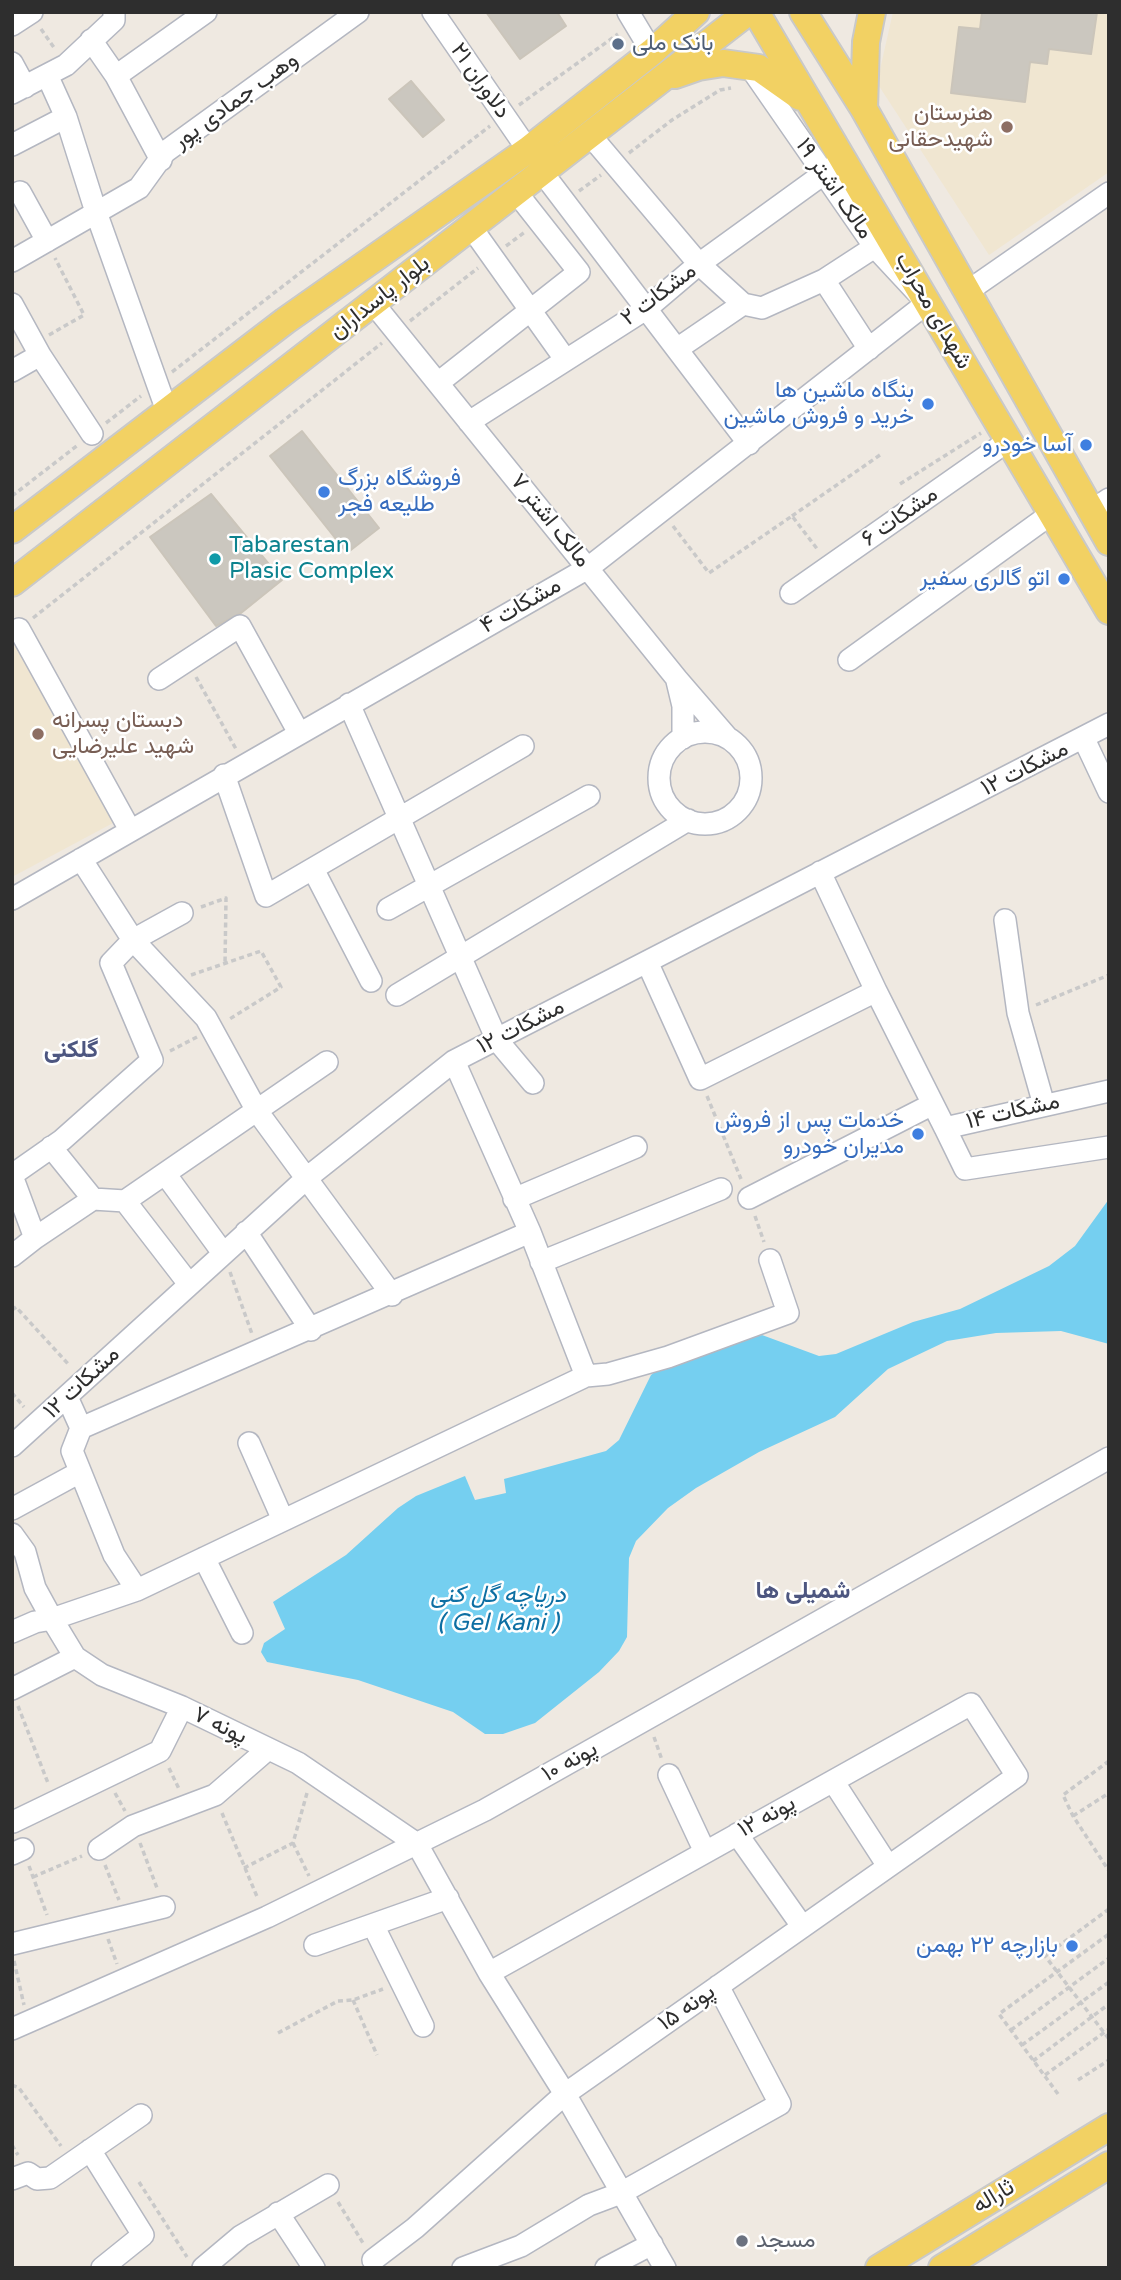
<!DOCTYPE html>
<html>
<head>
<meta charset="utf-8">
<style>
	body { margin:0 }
	#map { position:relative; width:1121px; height:2280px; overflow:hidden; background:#efe9e1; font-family:"Varela Round",sans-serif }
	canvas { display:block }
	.frame { position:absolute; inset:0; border:14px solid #2e2e2e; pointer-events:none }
</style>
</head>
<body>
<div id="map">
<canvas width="1121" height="2280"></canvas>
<div class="frame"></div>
</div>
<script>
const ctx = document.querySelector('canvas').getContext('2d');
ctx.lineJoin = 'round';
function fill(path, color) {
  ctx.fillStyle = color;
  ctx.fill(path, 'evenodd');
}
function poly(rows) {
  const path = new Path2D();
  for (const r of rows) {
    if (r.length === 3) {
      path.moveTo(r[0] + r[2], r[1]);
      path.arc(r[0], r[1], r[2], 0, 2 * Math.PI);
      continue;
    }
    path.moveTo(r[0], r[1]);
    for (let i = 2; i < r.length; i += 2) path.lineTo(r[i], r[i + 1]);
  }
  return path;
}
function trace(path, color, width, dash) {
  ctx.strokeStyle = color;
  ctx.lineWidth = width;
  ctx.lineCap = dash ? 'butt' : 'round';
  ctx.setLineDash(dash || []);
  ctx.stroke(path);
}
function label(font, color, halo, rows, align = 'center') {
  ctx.font = font + ' "Varela Round",Vazirmatn,sans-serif';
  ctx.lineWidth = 5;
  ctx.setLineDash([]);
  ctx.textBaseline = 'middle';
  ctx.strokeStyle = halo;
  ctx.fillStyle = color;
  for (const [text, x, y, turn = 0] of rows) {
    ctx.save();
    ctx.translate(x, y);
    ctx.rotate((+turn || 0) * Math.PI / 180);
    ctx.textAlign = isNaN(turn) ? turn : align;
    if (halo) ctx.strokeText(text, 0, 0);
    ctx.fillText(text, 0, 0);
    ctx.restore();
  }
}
fill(poly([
	[893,12,1109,12,1109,172,989,255,877,83],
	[15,644,113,823,12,877,12,646]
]), '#f0e6d1');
fill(poly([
	[1109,1199,1109,1344,1061,1331,996,1333,947,1341,888,1369,835,1417,759,1452,696,1488,668,1508,636,1541,629,1558,627,1637,619,1651,599,1672,535,1723,503,1734,485,1734,453,1712,358,1680,267,1662,261,1652,264,1643,285,1629,273,1602,346,1555,398,1508,416,1496,465,1476,475,1500,506,1493,504,1479,606,1451,619,1440,651,1375,661,1367,762,1335,819,1356,836,1354,913,1322,960,1309,1049,1266,1075,1246]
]), '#75cff0');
const building = poly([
	[486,12,557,12,566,26,520,59,486,12],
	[982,12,1097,12,1091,54,1049,49,1047,64,1030,62,1025,102,951,93,959,27,980,29,982,12],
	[411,81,444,120,423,137,389,99,411,81],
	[302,431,379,528,347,553,270,456,302,431],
	[211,494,282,580,241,613,216,626,150,537,211,494]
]);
fill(building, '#cbc7bf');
trace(building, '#cbc5ba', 2);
const minor = poly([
	[433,12,528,150],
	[628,12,652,52],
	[12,25,32,12],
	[91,40,116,76,161,160],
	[12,63,25,87],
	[47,75,66,117,96,212,167,411],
	[116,76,206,12],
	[12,93,66,65,114,20,114,12],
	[590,135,699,264,743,304],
	[12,145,66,117],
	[542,172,749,444],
	[20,192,47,241],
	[471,227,565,359],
	[12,261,139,188,165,152,358,12],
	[824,280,869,349],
	[968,291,1109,193],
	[373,303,677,679,727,737],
	[12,304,40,355,92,434],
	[677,349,743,304,762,308,824,280,887,239],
	[12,371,40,355],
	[438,383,579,272,516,192],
	[469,422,646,309,699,264,833,167],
	[1091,511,1109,499],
	[791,593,1008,441],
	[19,629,130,830],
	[849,660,1051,514],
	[159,679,240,626,299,733],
	[677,681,683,706,683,738],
	[349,704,497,1040,533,1083],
	[705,778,46],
	[1084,739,1109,792],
	[224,775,266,896,523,746],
	[81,859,133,940,206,1018,257,1111,392,1295],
	[313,869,371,981],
	[12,899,588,568,927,303,874,246,750,67],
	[388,909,589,796],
	[1005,920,1018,1013,1044,1105],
	[648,964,700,1079,876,991,820,872],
	[876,991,945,1128,1109,1091],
	[397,995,688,820],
	[945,1128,965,1169,1109,1147],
	[51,1147,93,1199],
	[12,1175,62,1140,152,1060,111,963,133,940,182,913],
	[166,1175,223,1253],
	[12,1176,35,1238,93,1199,125,1201,327,1062],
	[749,1198,931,1105],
	[514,1199,636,1147],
	[125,1201,189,1284],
	[246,1232,311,1330],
	[12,1256,35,1238],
	[541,1262,721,1189],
	[586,1376,608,1374,668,1357,788,1313,770,1260],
	[67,1397,81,1428,530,1232],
	[81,1428,72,1451,114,1555,137,1590],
	[249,1443,283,1520],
	[12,1446,308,1177,454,1061,1109,724],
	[12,1509,80,1472],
	[12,1534,25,1552,35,1588,52,1619,137,1590,586,1376,530,1232,454,1061],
	[204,1558,242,1633],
	[12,1632,35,1622,52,1619,75,1657],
	[12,1689,75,1657,102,1675,182,1707,298,1763,417,1844,489,1973,565,2094,665,2268],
	[669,1775,705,1852],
	[833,1781,888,1866],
	[13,1822,160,1751,182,1707],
	[737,1834,802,1926],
	[99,1849,133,1826,215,1795,268,1749],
	[12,1854,23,1849],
	[373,1925,423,2026],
	[12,1944,164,1907],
	[315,1945,448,1898],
	[12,2029,267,1917,485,1810,1109,1458],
	[90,2150,143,2235,102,2268],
	[12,2179,28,2173,37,2179,50,2178,141,2115],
	[278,2213,314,2268],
	[373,2260,415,2228,565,2094,1017,1776,971,1704,489,1973],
	[203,2268,241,2236,328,2185],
	[463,2268,521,2246,589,2205,621,2193,780,2104,718,1986],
	[606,2268,652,2244]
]);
const major = poly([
	[756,12,1109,611],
	[803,12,864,109,1109,542],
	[675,75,698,67,723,63,759,68,800,97],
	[864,109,866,42,872,12],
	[12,530,285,321,528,150,652,52,696,12],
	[12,583,748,12],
	[879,2268,1109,2127],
	[942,2268,1109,2165]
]);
trace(minor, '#b4b7c1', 24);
trace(major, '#c9c9c9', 30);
trace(poly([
	[41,29,55,49],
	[519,105,618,34],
	[629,153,672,120,720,90,731,88],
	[579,191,601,175],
	[506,246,525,232],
	[410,321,478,268],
	[49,335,84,315,55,258],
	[172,372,490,126],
	[106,423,141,396],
	[900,484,981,433],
	[12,496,78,445],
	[792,516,880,455],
	[673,526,709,573,792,516,818,550],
	[33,618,382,343],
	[196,677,236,749],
	[201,907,226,898,225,964],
	[191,975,261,951,281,987,228,1020],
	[1036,1005,1109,975],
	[170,1051,197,1037],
	[707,1096,741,1179],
	[755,1216,764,1242],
	[230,1272,252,1334],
	[12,1310,16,1307,70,1366],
	[12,1393,24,1407],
	[18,1706,48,1783],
	[654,1737,662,1760],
	[1109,1761,1063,1795,1073,1816,1109,1871],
	[169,1768,179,1789],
	[115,1793,125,1811],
	[222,1813,258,1899],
	[1073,1816,1109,1793],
	[140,1843,157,1888],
	[293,1843,309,1876],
	[105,1865,119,1900],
	[29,1866,47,1915],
	[244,1868,293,1843,307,1793],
	[33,1877,82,1856],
	[1109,1909,1045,1956,1109,2039],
	[108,1939,117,1964],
	[14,1961,24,2005],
	[353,2000,377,2055],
	[1011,2030,1109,1958],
	[278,2033,338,2001,353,2000,383,1989],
	[1022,2045,1109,1982],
	[1033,2061,1109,2004],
	[1045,2075,1109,2029],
	[1078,2080,1109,2060],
	[12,2085,19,2088,61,2146],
	[1058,2094,999,2014,1109,1934],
	[12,2145,18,2155],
	[139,2182,187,2257],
	[338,2202,363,2243]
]), '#c9c9c9', 3.5, [5, 3.5]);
trace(minor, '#fff', 21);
trace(major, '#f2d163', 26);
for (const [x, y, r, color] of [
	[618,44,7,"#5c6f8a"],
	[1007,127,7,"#8d6e63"],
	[928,404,7,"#3f7fe0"],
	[1086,445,7,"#3f7fe0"],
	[324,492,7,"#3f7fe0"],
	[215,559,7,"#0f9aa8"],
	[1064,579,7,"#3f7fe0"],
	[38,734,7,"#8d6e63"],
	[918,1134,7,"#3f7fe0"],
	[1072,1946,7,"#3f7fe0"],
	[742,2241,7,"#6b7280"]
]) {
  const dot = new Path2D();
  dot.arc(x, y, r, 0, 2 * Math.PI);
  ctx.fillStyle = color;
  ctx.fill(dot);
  trace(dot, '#fff', 2.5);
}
label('23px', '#4e5e75', '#fff', [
	["بانک ملی",632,44]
], 'left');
label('23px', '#2e2e2e', '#fff', [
	["دلاوران ۲۱",480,81,55],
	["وهب جمادی پور",236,101,-36],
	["مالک اشتر ۱۹",834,189,55],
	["مشکات ۲",659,295,-37],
	["بلوار پاسداران",380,298,-38],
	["شهدای محراب",933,311,60],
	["مشکات ۶",900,517,-35],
	["مالک اشتر ۷",550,521,51],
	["مشکات ۴",521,606,-30],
	["مشکات ۱۲",1025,769,-27],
	["مشکات ۱۲",521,1027,-27],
	["مشکات ۱۴",1013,1112,-13],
	["مشکات ۱۲",82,1383,-43],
	["پونه ۷",220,1726,26],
	["پونه ۱۰",570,1762,-29],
	["پونه ۱۲",767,1817,-29],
	["پونه ۱۵",687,2008,-35],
	["ثاراله",994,2197,-31]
]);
label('23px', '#785e54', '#fff', [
	["هنرستان",993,114],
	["شهیدحقانی",993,140],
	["دبستان پسرانه",52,721,"left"],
	["شهید علیرضایی",52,747,"left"]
], 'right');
label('23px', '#366cbe', '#fff', [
	["بنگاه ماشین ها",914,391],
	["خرید و فروش ماشین",914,417],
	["آسا خودرو",1072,445],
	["فروشگاه بزرگ",338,479,"left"],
	["طلیعه فجر",338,505,"left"],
	["اتو گالری سفیر",1050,579],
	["خدمات پس از فروش",904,1121],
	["مدیران خودرو",904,1147],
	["بازارچه ۲۲ بهمن",1058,1946]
], 'right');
label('23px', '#0d838f', '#fff', [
	["Tabarestan",229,546],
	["Plasic Complex",229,572]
], 'left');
label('23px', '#5b616d', '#fff', [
	["مسجد",756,2241]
], 'left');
label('bold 24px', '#4d5680', '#fff', [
	["گلکنی",71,1051],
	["شمیلی ها",803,1592]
]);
label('italic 24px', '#0d6fa3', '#fff', [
	["دریاچه گل کنی",498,1596],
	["( Gel Kani )",498,1624]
]);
</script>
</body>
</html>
